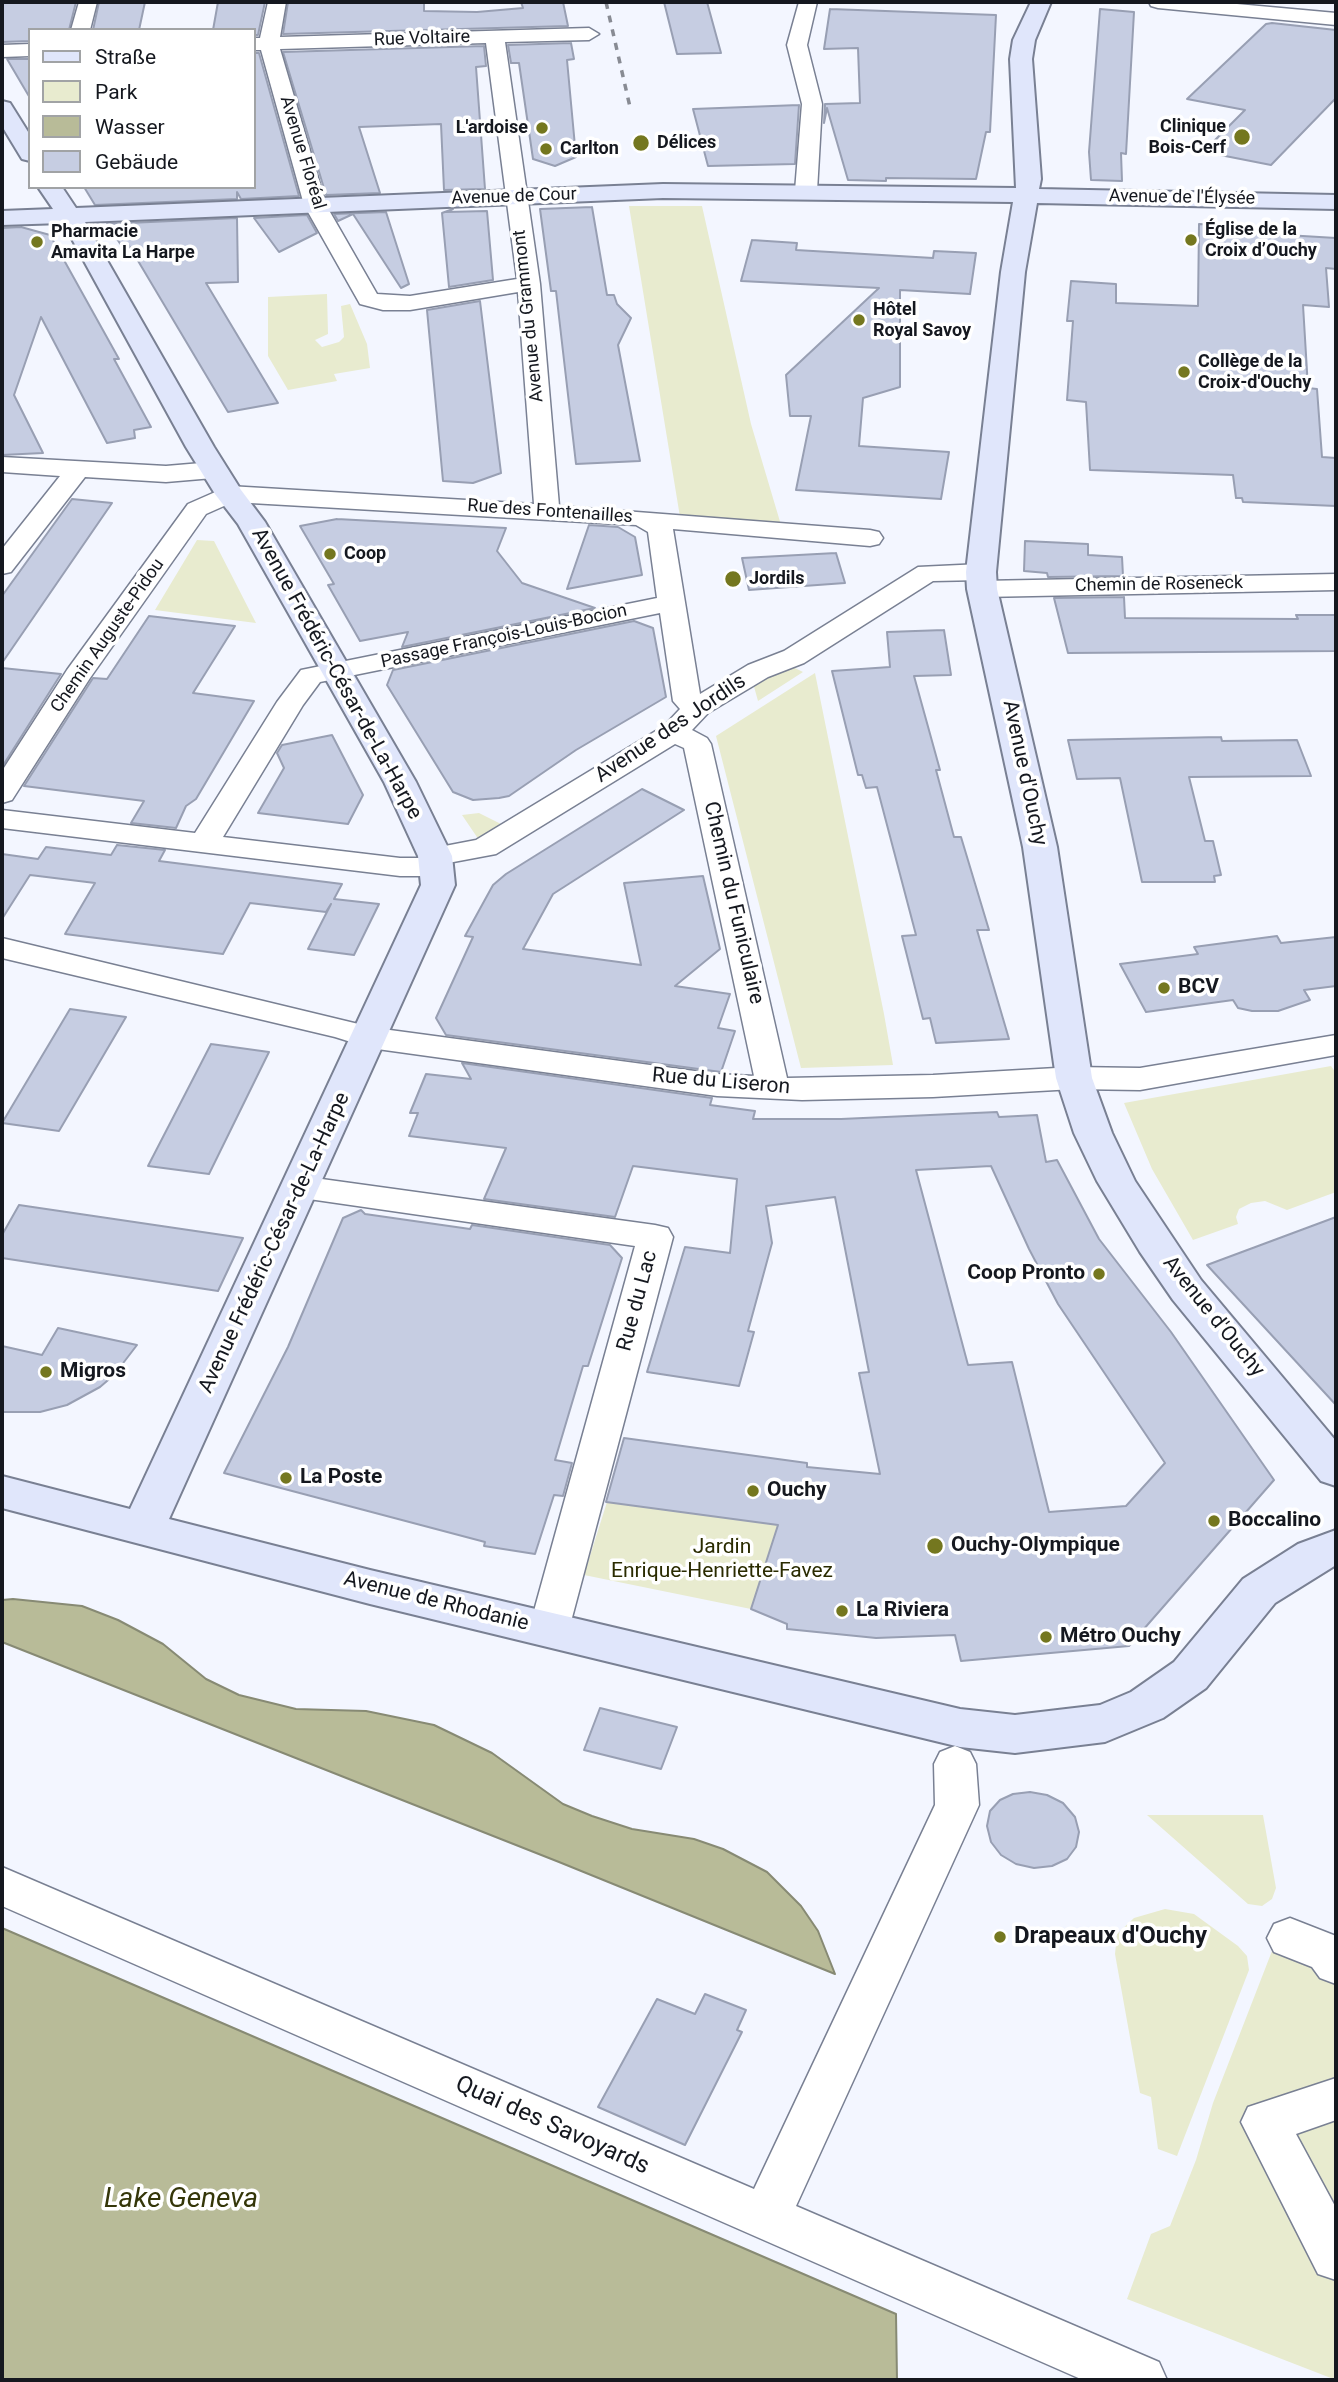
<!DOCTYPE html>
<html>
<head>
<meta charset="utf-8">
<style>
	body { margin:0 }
	#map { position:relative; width:1338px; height:2382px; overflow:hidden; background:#f3f6ff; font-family:Roboto,sans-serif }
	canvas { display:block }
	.frame { position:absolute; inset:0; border:4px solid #15181f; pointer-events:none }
	.legend { position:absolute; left:28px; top:28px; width:228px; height:161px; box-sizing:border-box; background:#fff; border:2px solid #a1a3a5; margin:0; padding:9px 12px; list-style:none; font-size:21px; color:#15181f }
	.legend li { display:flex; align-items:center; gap:14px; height:35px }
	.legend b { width:35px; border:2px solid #a1a3a5 }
</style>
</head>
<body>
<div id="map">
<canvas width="1338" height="2382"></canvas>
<div class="frame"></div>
<ul class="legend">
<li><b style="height:9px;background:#e0e6fb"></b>Straße</li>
<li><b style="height:19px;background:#e8ebcf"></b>Park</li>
<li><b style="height:19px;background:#b8bb98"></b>Wasser</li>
<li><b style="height:19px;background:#c6cde2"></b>Gebäude</li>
</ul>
</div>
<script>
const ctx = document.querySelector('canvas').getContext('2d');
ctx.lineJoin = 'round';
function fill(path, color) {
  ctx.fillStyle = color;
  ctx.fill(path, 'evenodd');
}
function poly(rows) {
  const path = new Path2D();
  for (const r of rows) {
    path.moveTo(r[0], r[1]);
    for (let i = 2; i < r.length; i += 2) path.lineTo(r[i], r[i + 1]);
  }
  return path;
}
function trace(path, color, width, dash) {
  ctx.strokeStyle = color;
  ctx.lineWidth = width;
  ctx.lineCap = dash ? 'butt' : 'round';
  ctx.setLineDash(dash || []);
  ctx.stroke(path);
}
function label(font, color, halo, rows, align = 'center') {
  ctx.font = font + ' Roboto,sans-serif';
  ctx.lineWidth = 7;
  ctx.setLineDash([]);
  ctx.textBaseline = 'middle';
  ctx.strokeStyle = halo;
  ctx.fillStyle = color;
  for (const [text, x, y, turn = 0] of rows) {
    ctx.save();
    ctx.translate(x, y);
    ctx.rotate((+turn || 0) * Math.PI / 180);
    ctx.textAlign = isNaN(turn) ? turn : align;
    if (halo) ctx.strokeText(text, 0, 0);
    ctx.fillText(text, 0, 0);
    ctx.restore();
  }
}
fill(poly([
	[629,206,702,206,751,424,781,525,680,517],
	[327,294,328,334,315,340,322,347,339,342,344,337,341,306,350,304,367,344,370,368,334,374,337,381,288,390,268,356,268,297],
	[197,540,214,541,256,623,155,610],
	[791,666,803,672,758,701,753,683],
	[815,673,884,1014,893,1065,801,1068,716,736],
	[479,813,503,825,479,840,462,815],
	[1331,1066,1336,1073,1336,1192,1287,1210,1265,1201,1251,1203,1239,1209,1236,1217,1238,1224,1193,1240,1152,1169,1124,1103],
	[607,1502,794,1527,751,1609,584,1575],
	[1147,1815,1263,1815,1276,1888,1272,1899,1262,1906,1248,1904],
	[1165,1909,1194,1914,1238,1946,1247,1956,1249,1970,1177,2156,1158,2149,1151,2097,1140,2093,1115,1954,1117,1934,1134,1918],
	[1272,1951,1336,1972,1336,2380,1127,2299,1151,2234,1170,2226,1196,2160,1213,2103]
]), '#e8ebcf');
const water = poly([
	[13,1599,82,1606,118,1620,163,1644,206,1679,239,1695,296,1709,366,1711,434,1725,492,1753,563,1804,592,1816,632,1829,694,1839,723,1849,767,1872,801,1906,818,1931,835,1974,559,1862,2,1642,2,1600,13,1599],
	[2,1928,896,2314,897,2380,2,2380,2,1928]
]);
fill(water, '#b8bb98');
trace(water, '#878a74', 2);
const building = poly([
	[2,2,76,2,69,30,30,30,30,41,2,42,2,2],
	[99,2,145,2,139,30,93,30,99,2],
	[218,2,265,2,258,35,254,35,254,30,213,30,218,2],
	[288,2,424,2,424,11,477,12,523,8,521,2,563,2,568,26,283,34,288,2],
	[664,2,707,2,721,53,677,54,664,2],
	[830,9,996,15,990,132,986,132,976,179,886,178,886,181,848,180,827,108,824,123,825,104,860,103,858,48,824,49,830,9],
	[1100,9,1134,12,1126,154,1121,153,1122,181,1091,180,1089,152,1100,9],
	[1272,23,1336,30,1336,98,1271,165,1215,154,1223,145,1212,143,1245,110,1187,99,1266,24,1272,23],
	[571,43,574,59,567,60,576,157,555,166,533,159,519,63,511,63,508,45,571,43],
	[484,46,486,66,476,67,485,189,444,190,441,124,359,127,380,193,326,195,283,52,484,46],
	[254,53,259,53,299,196,241,199,237,192,237,199,95,205,84,187,254,187,254,53],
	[7,59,30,59,30,98,7,59],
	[799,105,795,164,708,166,693,109,799,105],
	[592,207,607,295,614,295,617,304,631,318,618,345,640,461,576,464,556,291,551,291,540,209,592,207],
	[453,209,446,212,487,211,493,280,449,287,442,213,453,209],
	[386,212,409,284,401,288,353,214,338,221,334,214,386,212],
	[307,215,317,233,279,252,254,218,307,215],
	[237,218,238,282,206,283,278,403,228,412,128,244,121,245,107,224,237,218],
	[1199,224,1236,226,1236,232,1336,238,1336,269,1326,268,1329,307,1303,305,1308,388,1317,389,1322,457,1336,458,1336,506,1243,502,1242,498,1236,498,1233,475,1090,470,1086,402,1067,400,1073,321,1067,321,1071,281,1116,284,1116,303,1198,306,1199,224],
	[21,227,50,235,119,359,114,359,151,427,134,430,135,438,107,443,41,317,14,395,43,453,2,455,2,228,21,227],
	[752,240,797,243,796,250,933,258,934,251,976,253,970,294,900,290,900,387,863,398,859,446,949,452,941,499,796,490,811,416,790,416,786,375,879,288,741,281,752,240],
	[480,301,501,473,473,483,443,481,427,310,480,301],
	[72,499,112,503,2,663,2,596,72,499],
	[337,519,506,528,497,551,522,583,595,608,402,647,408,632,360,641,328,585,334,584,300,526,337,519],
	[589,525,618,527,635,537,642,575,567,589,589,525],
	[1025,541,1088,544,1088,555,1122,557,1123,576,1048,577,1047,573,1024,571,1025,541],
	[836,553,845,583,749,590,742,558,836,553],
	[1124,597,1125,618,1298,619,1296,615,1336,615,1336,651,1068,653,1054,598,1124,597],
	[149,616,235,626,193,693,254,701,196,799,186,806,176,828,131,823,144,801,24,786,93,678,107,679,149,616],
	[634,621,653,628,666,697,576,750,509,796,499,798,473,800,453,792,387,685,393,670,634,621],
	[944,630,951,675,914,676,940,770,936,770,954,837,961,837,989,930,977,930,1009,1039,936,1043,930,1018,923,1019,902,936,916,935,877,787,866,788,862,775,858,775,832,671,890,667,887,632,944,630],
	[2,668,61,674,2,767,2,668],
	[332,735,363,795,348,824,258,813,284,768,277,753,282,745,332,735],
	[1221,737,1222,741,1297,740,1311,776,1189,777,1205,841,1213,841,1221,875,1214,876,1215,882,1142,882,1120,778,1077,779,1068,740,1221,737],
	[642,789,684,810,553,894,523,949,641,965,624,883,703,876,720,949,675,986,730,994,718,1028,735,1031,721,1072,446,1035,436,1018,473,937,465,936,493,885,506,874,642,789],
	[117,845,165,850,159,861,342,884,334,899,379,904,354,955,308,949,331,904,326,912,250,903,223,954,65,934,95,883,30,875,2,919,2,854,38,859,46,847,111,855,117,845],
	[1277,936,1281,943,1336,937,1336,986,1304,990,1310,1000,1278,1011,1252,1011,1238,1008,1233,1000,1146,1012,1120,964,1198,954,1194,947,1277,936],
	[70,1009,126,1017,59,1131,2,1123,70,1009],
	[211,1044,269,1052,209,1174,148,1166,211,1044],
	[462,1063,712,1098,710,1105,755,1111,753,1119,841,1119,997,1112,999,1117,1037,1115,1046,1162,1057,1160,1099,1239,1171,1332,1274,1480,1129,1646,961,1661,955,1635,876,1638,787,1629,787,1624,751,1609,778,1525,606,1502,624,1438,807,1463,807,1467,880,1474,859,1373,869,1372,835,1197,766,1206,772,1243,748,1331,754,1332,739,1386,647,1372,685,1247,730,1253,737,1179,633,1166,615,1217,484,1199,506,1148,409,1136,418,1113,410,1113,426,1074,471,1079,462,1063],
	[991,1166,1029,1249,1058,1304,1165,1463,1126,1506,1049,1512,1012,1362,968,1365,916,1170,991,1166],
	[19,1205,175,1228,243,1238,218,1291,2,1258,2,1235,19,1205],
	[361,1210,365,1214,470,1229,472,1225,610,1245,622,1258,588,1366,583,1366,555,1460,572,1463,563,1496,554,1495,535,1554,484,1546,485,1542,224,1473,288,1347,343,1218,361,1210],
	[1336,1217,1336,1405,1207,1265,1336,1217],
	[58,1328,137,1345,114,1375,100,1387,67,1405,40,1412,2,1412,2,1346,42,1355,58,1328],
	[600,1708,677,1727,661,1769,584,1750,600,1708],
	[1030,1792,1047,1795,1063,1803,1075,1817,1079,1832,1076,1847,1067,1859,1052,1866,1034,1868,1016,1864,1001,1855,991,1842,987,1826,990,1811,1000,1800,1013,1794,1030,1792],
	[705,1994,746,2010,737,2030,742,2032,685,2145,598,2107,657,1999,695,2014,705,1994]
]);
fill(building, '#c6cde2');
trace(building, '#989fb3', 2);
const street = poly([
	[79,2,97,2,90,30,71,30,79,2],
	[268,2,286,2,280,37,589,28,599,34,589,40,505,42,540,284,559,506,870,530,879,532,883,538,879,544,870,546,673,529,700,694,748,665,784,651,918,567,981,564,990,566,994,572,990,578,981,580,933,581,804,663,768,677,708,713,692,730,707,738,711,744,787,1078,933,1075,1074,1067,1140,1068,1336,1035,1336,1055,1140,1090,1074,1089,933,1097,802,1100,717,1096,370,1048,335,1037,2,958,2,938,375,1028,717,1074,754,1076,684,748,675,744,496,854,448,863,451,867,447,873,436,876,400,876,2,828,2,810,195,833,277,702,301,670,657,598,648,532,636,525,233,502,206,514,90,678,12,800,2,803,2,771,67,670,188,504,229,486,534,504,518,292,410,310,383,310,360,304,304,205,261,50,254,50,254,38,260,38,268,2],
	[486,43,517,279,410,296,377,294,326,205,280,49,486,43],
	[660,613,673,701,680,709,664,726,476,840,424,850,421,858,400,858,223,837,303,705,320,682,660,613],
	[799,2,817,2,807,45,822,104,817,191,814,196,806,197,798,196,795,191,802,104,787,45,799,2],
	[1149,2,1215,2,1336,13,1336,25,1158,8,1151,6,1149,2],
	[30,44,30,56,2,57,2,45,30,44],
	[2,457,166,466,213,462,222,465,226,470,222,475,213,478,166,482,85,477,11,572,2,574,2,549,60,476,2,472,2,457],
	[1336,574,1336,590,982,597,973,595,969,589,973,583,982,581,1336,574],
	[300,1176,655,1225,668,1228,673,1237,569,1629,563,1640,549,1645,535,1640,529,1629,635,1246,288,1196,283,1188,288,1180,300,1176],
	[955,1746,970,1752,976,1764,979,1805,796,2206,1159,2362,1167,2380,1083,2380,2,1906,2,1867,754,2189,935,1805,934,1764,940,1752,955,1746],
	[1290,1918,1336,1936,1336,1984,1320,1978,1312,1967,1274,1952,1267,1938,1274,1924,1290,1918],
	[1336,2078,1336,2120,1296,2134,1336,2208,1336,2280,1318,2274,1241,2122,1248,2107,1336,2078]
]);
const secondary = poly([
	[1031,2,1051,2,1035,40,1032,59,1041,179,1039,189,1336,195,1336,209,1037,203,1025,272,996,572,997,589,1057,847,1092,1078,1112,1133,1135,1181,1201,1280,1336,1441,1336,1486,1321,1481,1173,1300,1140,1252,1097,1181,1074,1133,1056,1078,1023,847,967,589,966,572,1001,272,1013,202,663,198,85,222,214,447,241,490,265,522,416,782,452,856,455,885,169,1519,370,1570,960,1709,1015,1715,1100,1705,1131,1692,1174,1662,1243,1579,1298,1544,1336,1530,1336,1565,1275,1603,1206,1688,1163,1718,1105,1742,1015,1753,960,1747,370,1604,2,1508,2,1476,130,1509,421,885,418,856,384,782,238,524,215,494,186,447,67,230,62,223,2,225,2,211,53,209,38,187,62,187,76,208,663,184,1016,188,1010,59,1013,40,1031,2],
	[2,101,10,103,30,135,30,161,22,159,2,126,2,101]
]);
trace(street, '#798093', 3);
trace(secondary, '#798093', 4);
fill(street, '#fff');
fill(secondary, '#e0e6fb');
trace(poly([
	[606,2,630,107]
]), '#888b93', 3.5, [7, 7]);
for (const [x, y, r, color] of [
	[542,128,7,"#74771f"],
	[1242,137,9,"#74771f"],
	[641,143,9,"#74771f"],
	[546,149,7,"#74771f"],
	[1191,240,7,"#74771f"],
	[37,242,7,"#74771f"],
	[859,320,7,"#74771f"],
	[1184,372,7,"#74771f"],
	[330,554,7,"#74771f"],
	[733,579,9,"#74771f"],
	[1164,988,7,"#74771f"],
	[1099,1274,7,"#74771f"],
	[46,1372,7,"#74771f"],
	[286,1478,7,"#74771f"],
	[753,1491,7,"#74771f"],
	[1214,1521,7,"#74771f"],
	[935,1546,9,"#74771f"],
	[842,1611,7,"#74771f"],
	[1046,1637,7,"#74771f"],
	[1000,1937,7,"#74771f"]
]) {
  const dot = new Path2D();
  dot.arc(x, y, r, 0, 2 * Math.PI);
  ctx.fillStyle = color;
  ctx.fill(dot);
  trace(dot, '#fff', 2.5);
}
label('18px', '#15181f', '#fff', [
	["Rue Voltaire",422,39,-2],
	["Avenue Floréal",302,153,73],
	["Avenue de Cour",514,197,-2],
	["Avenue de l'Élysée",1182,198,1],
	["Avenue du Grammont",529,316,-96],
	["Rue des Fontenailles",550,512,4],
	["Chemin de Roseneck",1159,585,-1],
	["Chemin Auguste-Pidou",108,636,-55],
	["Passage François-Louis-Bocion",504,637,-12]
]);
label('bold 18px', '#15181f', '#fff', [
	["Clinique",1226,127,"right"],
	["Bois-Cerf",1226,148,"right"],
	["L'ardoise",528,128,"right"],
	["Délices",657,143],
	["Carlton",560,149],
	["Église de la",1205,230],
	["Croix d’Ouchy",1205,251],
	["Pharmacie",51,232],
	["Amavita La Harpe",51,253],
	["Hôtel",873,310],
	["Royal Savoy",873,331],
	["Collège de la",1198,362],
	["Croix-d'Ouchy",1198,383],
	["Coop",344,554],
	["Jordils",749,579]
], 'left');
label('21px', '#15181f', '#fff', [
	["Avenue Frédéric-César-de-La-Harpe",336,674,61],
	["Avenue des Jordils",671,729,-34],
	["Avenue d'Ouchy",1024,773,78],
	["Chemin du Funiculaire",733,903,77],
	["Rue du Liseron",721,1082,5],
	["Avenue Frédéric-César-de-La-Harpe",275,1243,-65],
	["Rue du Lac",638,1301,-75],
	["Avenue d'Ouchy",1213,1317,51],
	["Avenue de Rhodanie",436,1602,14]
]);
label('bold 21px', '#15181f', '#fff', [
	["BCV",1178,988],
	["Coop Pronto",1085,1274,"right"],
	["Migros",60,1372],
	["La Poste",300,1478],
	["Ouchy",767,1491],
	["Boccalino",1228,1521],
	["Ouchy-Olympique",951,1546],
	["La Riviera",856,1611],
	["Métro Ouchy",1060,1637]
], 'left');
label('21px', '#2a2b00', '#fff', [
	["Jardin",722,1548],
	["Enrique-Henriette-Favez",722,1572]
]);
label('bold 24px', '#15181f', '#fff', [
	["Drapeaux d'Ouchy",1014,1937]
], 'left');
label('24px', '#15181f', '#fff', [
	["Quai des Savoyards",552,2126,24]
]);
label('italic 28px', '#343609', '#fff', [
	["Lake Geneva",181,2200]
]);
</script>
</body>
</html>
